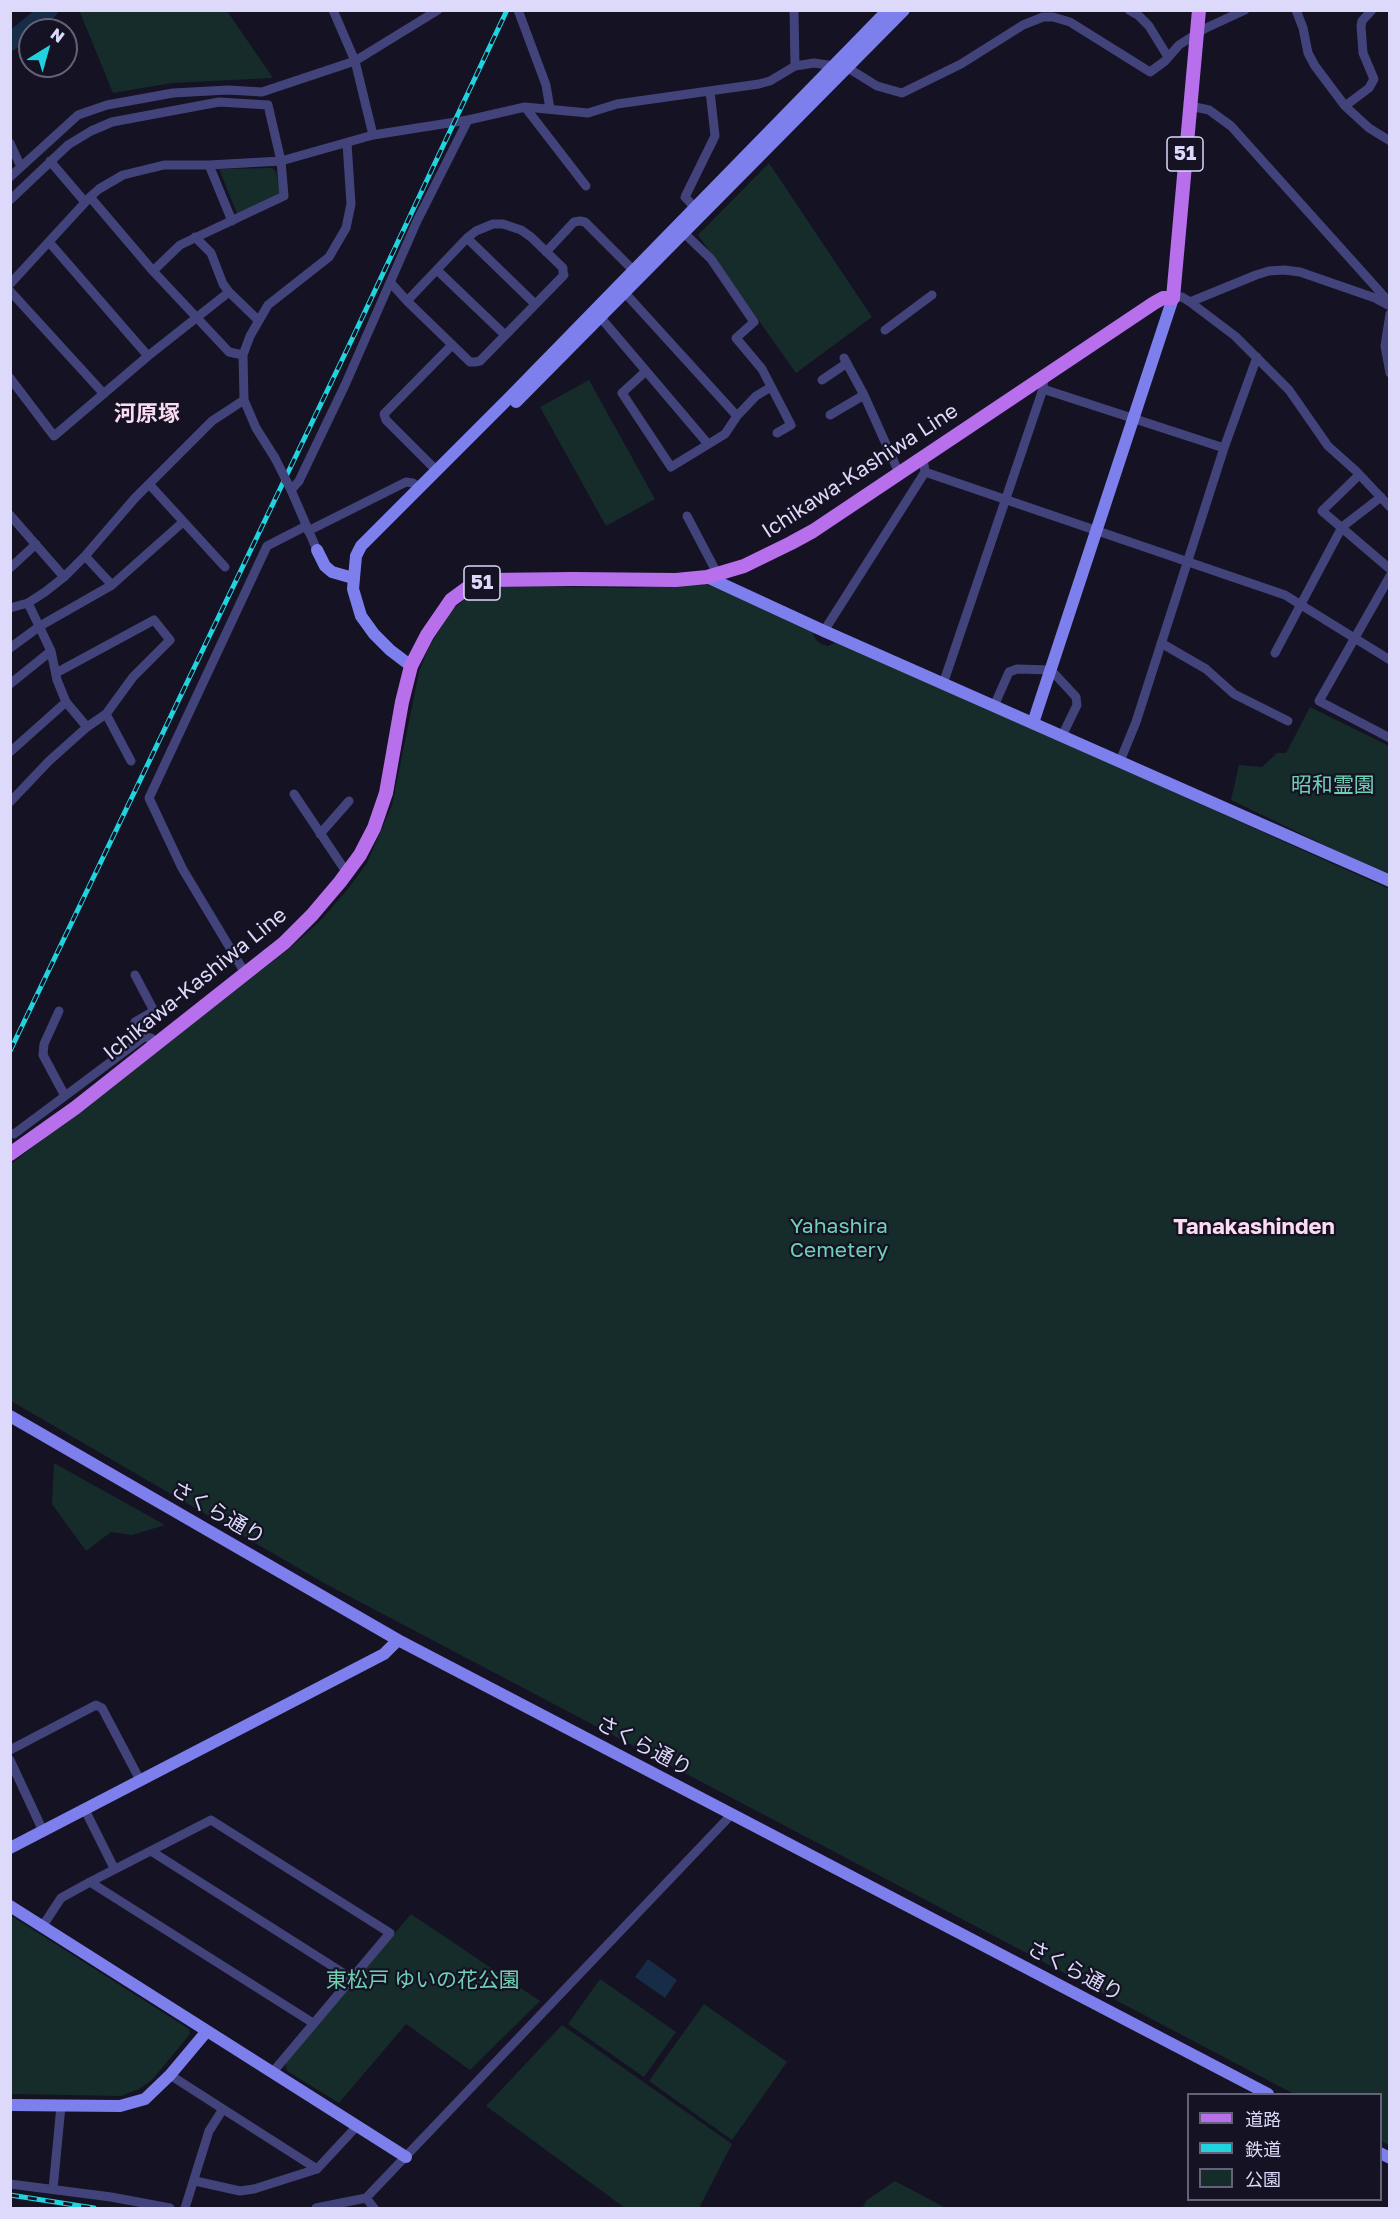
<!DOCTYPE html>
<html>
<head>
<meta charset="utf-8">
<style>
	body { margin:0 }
	#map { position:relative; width:1400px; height:2219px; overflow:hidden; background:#141223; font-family:"Golos Text","Noto Sans JP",sans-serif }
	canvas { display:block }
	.frame { position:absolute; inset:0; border:12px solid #dcd9fa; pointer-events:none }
	.legend { position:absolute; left:1187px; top:2093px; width:195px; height:108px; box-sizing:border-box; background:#141223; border:2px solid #646279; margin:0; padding:8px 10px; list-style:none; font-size:18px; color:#dcd9fa }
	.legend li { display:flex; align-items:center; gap:12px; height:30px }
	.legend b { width:30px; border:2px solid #646279 }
	.north { position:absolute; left:18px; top:18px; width:60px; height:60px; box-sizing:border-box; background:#141223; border:2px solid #646279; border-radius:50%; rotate:37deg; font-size:16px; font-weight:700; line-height:24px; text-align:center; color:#dcd9fa }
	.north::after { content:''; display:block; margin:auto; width:21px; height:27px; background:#20d3df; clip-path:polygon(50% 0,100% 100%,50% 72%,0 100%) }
</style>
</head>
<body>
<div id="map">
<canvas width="1400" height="2219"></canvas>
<div class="frame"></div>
<ul class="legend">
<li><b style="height:8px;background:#b86feb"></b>道路</li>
<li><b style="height:8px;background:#20d3df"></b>鉄道</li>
<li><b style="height:16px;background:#162c2a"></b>公園</li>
</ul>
<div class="north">N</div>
</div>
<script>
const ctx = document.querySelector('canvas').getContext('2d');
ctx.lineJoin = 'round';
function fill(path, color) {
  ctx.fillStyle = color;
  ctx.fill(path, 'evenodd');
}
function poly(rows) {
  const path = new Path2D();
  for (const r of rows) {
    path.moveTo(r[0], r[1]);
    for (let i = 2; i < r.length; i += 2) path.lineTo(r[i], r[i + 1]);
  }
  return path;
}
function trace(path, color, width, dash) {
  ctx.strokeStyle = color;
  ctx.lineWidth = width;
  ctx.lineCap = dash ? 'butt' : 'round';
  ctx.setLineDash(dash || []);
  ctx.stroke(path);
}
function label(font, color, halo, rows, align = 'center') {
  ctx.font = font + ' "Golos Text","Noto Sans JP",sans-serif';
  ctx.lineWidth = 4.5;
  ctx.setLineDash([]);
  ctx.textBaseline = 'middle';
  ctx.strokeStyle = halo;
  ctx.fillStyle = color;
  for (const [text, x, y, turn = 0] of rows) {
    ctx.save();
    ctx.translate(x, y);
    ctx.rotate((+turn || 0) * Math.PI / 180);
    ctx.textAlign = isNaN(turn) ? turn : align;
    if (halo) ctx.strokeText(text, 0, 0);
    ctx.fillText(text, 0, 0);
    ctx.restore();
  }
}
fill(poly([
	[79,10,227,11,273,78,172,83,113,93],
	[769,163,872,317,796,373,698,235],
	[272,168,276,172,281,194,238,216,219,169],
	[589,380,655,499,606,526,540,407],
	[706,584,811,629,816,640,821,644,828,646,838,641,1389,889,1389,2145,1381,2141,1380,2094,1294,2094,324,1583,11,1401,11,1164,290,948,320,921,347,890,367,863,392,805,419,672,429,647,452,610,470,595,488,588,505,586,633,588],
	[1310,707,1389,746,1389,876,1231,800,1239,765,1262,767,1277,753,1286,753],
	[54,1463,165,1525,132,1535,111,1532,86,1551,52,1504],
	[411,1914,540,2001,470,2070,406,2024,339,2103,287,2071,285,2063],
	[10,1915,189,2029,190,2034,152,2080,139,2089,121,2096,11,2094],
	[600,1979,676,2032,644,2077,568,2024],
	[704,2004,787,2062,732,2140,649,2081],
	[562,2025,732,2144,699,2208,625,2208,486,2106],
	[895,2181,942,2206,946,2208,862,2208,867,2200]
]), '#162c2a');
fill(poly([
	[648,1959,677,1980,665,1998,635,1977]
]), '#172c47');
trace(poly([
	[10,42,49,10]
]), '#172c47', 18);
trace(poly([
	[333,10,355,61,373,135],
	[518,10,546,85,550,109],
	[794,10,795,66],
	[1129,10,1138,15,1149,26,1168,57],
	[1296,10,1303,28,1308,53,1315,66,1345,106,1369,128,1390,141],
	[1190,106,1209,110,1231,126,1390,303],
	[1345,106,1369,88,1374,79,1363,53,1361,26,1362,21,1372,10],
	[525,107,586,186],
	[10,143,21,167],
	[50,161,85,202],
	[209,165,232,221],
	[10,177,78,115,107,105,173,93,228,90,262,92,355,61,438,10],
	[10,200,68,145,91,131,112,122,219,102,268,105,281,161,284,196,180,245,153,271,90,197],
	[694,207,685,197,715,136,710,91],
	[684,233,711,259,754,322,736,338,762,369,791,425,777,433],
	[195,237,211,253,223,284,229,292,258,320],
	[467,238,535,304],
	[49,242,148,356],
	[546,252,574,222,580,221,585,222,633,270],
	[437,270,505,335],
	[153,271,229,352,243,355],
	[390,282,407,301,470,362,475,362,480,361,564,275,563,272,563,268,531,237,521,230,503,224,493,224,476,231,467,238,407,301],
	[10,284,90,197,99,189,123,175,164,165,209,165,281,161,373,135,468,120,525,107,588,113,617,104,759,84,770,81,795,66,814,63,848,68,877,86,902,93,961,64,1023,25,1043,17,1053,17,1070,22,1150,72,1165,61,1179,45,1206,28,1245,10],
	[10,291,104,394],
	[625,293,737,416,725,434,671,467,622,393,646,371],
	[1173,298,1182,297,1190,302,1235,336,1289,390,1328,446,1356,471,1390,507],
	[1190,302,1256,275,1269,271,1284,270,1300,272,1375,298,1388,305],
	[1390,314,1385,346,1390,373],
	[601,318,708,444],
	[885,330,932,295],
	[844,358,864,395,899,473],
	[10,378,54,436,148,356,229,292],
	[822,380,847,363],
	[1043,389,1224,448],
	[830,415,864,395],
	[737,416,756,396,771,387],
	[923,457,925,472,1285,595,1390,660],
	[275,458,256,428,244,400,243,355,250,336,268,305,329,257,346,228,351,204,347,143],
	[437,471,386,420,384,414,452,345],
	[1359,475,1322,511,1390,569],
	[149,484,225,567],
	[10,515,64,577],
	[687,516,718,575],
	[308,531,406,482,413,483,418,488],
	[317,550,291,490,299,481,345,385,417,221,468,120],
	[85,556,112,585],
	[10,568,36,544],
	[1390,576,1319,701,1390,738],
	[10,608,28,603,45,592,64,577,85,556,135,498,212,421,244,400],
	[824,631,925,472],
	[1161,643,1206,669,1234,694,1288,721],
	[10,648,40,626,112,585,183,522],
	[1275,653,1342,527,1381,497],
	[56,673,154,620,170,640,133,677,106,714],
	[10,684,51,651,28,603],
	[943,684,1043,389,1044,376],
	[66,702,87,727],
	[994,706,1009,672,1017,669,1051,670,1076,697,1077,705,1062,736],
	[10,752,66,702,57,680,51,651],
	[1120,761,1136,722,1224,448,1257,357],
	[294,794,347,873],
	[10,802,49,761,87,727,106,714,131,761],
	[320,834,349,801],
	[245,973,182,868,149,798,267,546,306,526],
	[135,975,154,1011,135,1022,144,1037,151,1038,156,1043],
	[65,1096,144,1037],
	[10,1133,14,1134,65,1096,43,1055,44,1044,59,1011],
	[10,1750,96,1705,102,1708,140,1780],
	[10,1760,43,1831],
	[85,1810,114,1868],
	[151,1851,351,1978],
	[42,1927,61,1898,90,1882],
	[272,2073,390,1933,211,1820,90,1882,313,2023],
	[170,2075,223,2109,209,2131,185,2208],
	[223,2109,317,2169,357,2126],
	[195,2181,240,2191,254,2189,317,2169],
	[10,2184,111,2197,170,2208],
	[53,2189,61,2106],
	[366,2198,374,2208],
	[316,2208,366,2198,732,1814]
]), '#43437c', 9);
trace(poly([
	[516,402,904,10],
	[317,550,325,566,332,572,353,578],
	[707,577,824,631,1390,881],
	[411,666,390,650,374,634,361,616,353,589,356,556,361,546,510,397,888,10],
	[1033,723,1173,298],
	[10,1416,398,1640,1268,2094],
	[10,1848,384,1654,398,1640],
	[10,1906,406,2157],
	[10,2105,120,2106,145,2099,170,2075,207,2031],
	[1380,2153,1390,2158]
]), '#7d7fed', 12);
trace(poly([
	[10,1154,75,1108,284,943,312,915,340,882,360,855,374,828,386,793,402,702,411,666,427,635,451,600,466,589,487,580,573,579,676,580,707,577,744,566,791,543,813,531,1154,303,1163,298,1173,298,1199,10]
]), '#b86feb', 14);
const rail = poly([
	[10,1051,354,335,507,10],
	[10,2195,94,2208]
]);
trace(rail, '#20d3df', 5);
trace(rail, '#141223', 3, [9]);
trace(poly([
	[275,458,291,490]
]), '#43437c', 9);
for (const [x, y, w] of [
	[1185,154,36],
	[482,583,36]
]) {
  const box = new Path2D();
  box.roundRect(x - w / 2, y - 17, w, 34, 4.5);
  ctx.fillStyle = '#141223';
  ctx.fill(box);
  trace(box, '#dcd9fa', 1.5);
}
label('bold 20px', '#dcd9fa', null, [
	["51",1185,154],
	["51",482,583]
]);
label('21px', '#dcd9fa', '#141223', [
	["Ichikawa-Kashiwa Line",860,471,-33],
	["Ichikawa-Kashiwa Line",195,984,-39],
	["さくら通り",218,1513,30],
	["さくら通り",644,1746,28],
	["さくら通り",1075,1971,28]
]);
label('21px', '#6fd0b4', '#141223', [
	["昭和霊園",1333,785],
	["Yahashira",839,1226],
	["Cemetery",839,1250],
	["東松戸 ゆいの花公園",423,1980]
]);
label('bold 22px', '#fadbf0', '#141223', [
	["河原塚",147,414],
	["Tanakashinden",1254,1227]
]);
</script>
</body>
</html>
